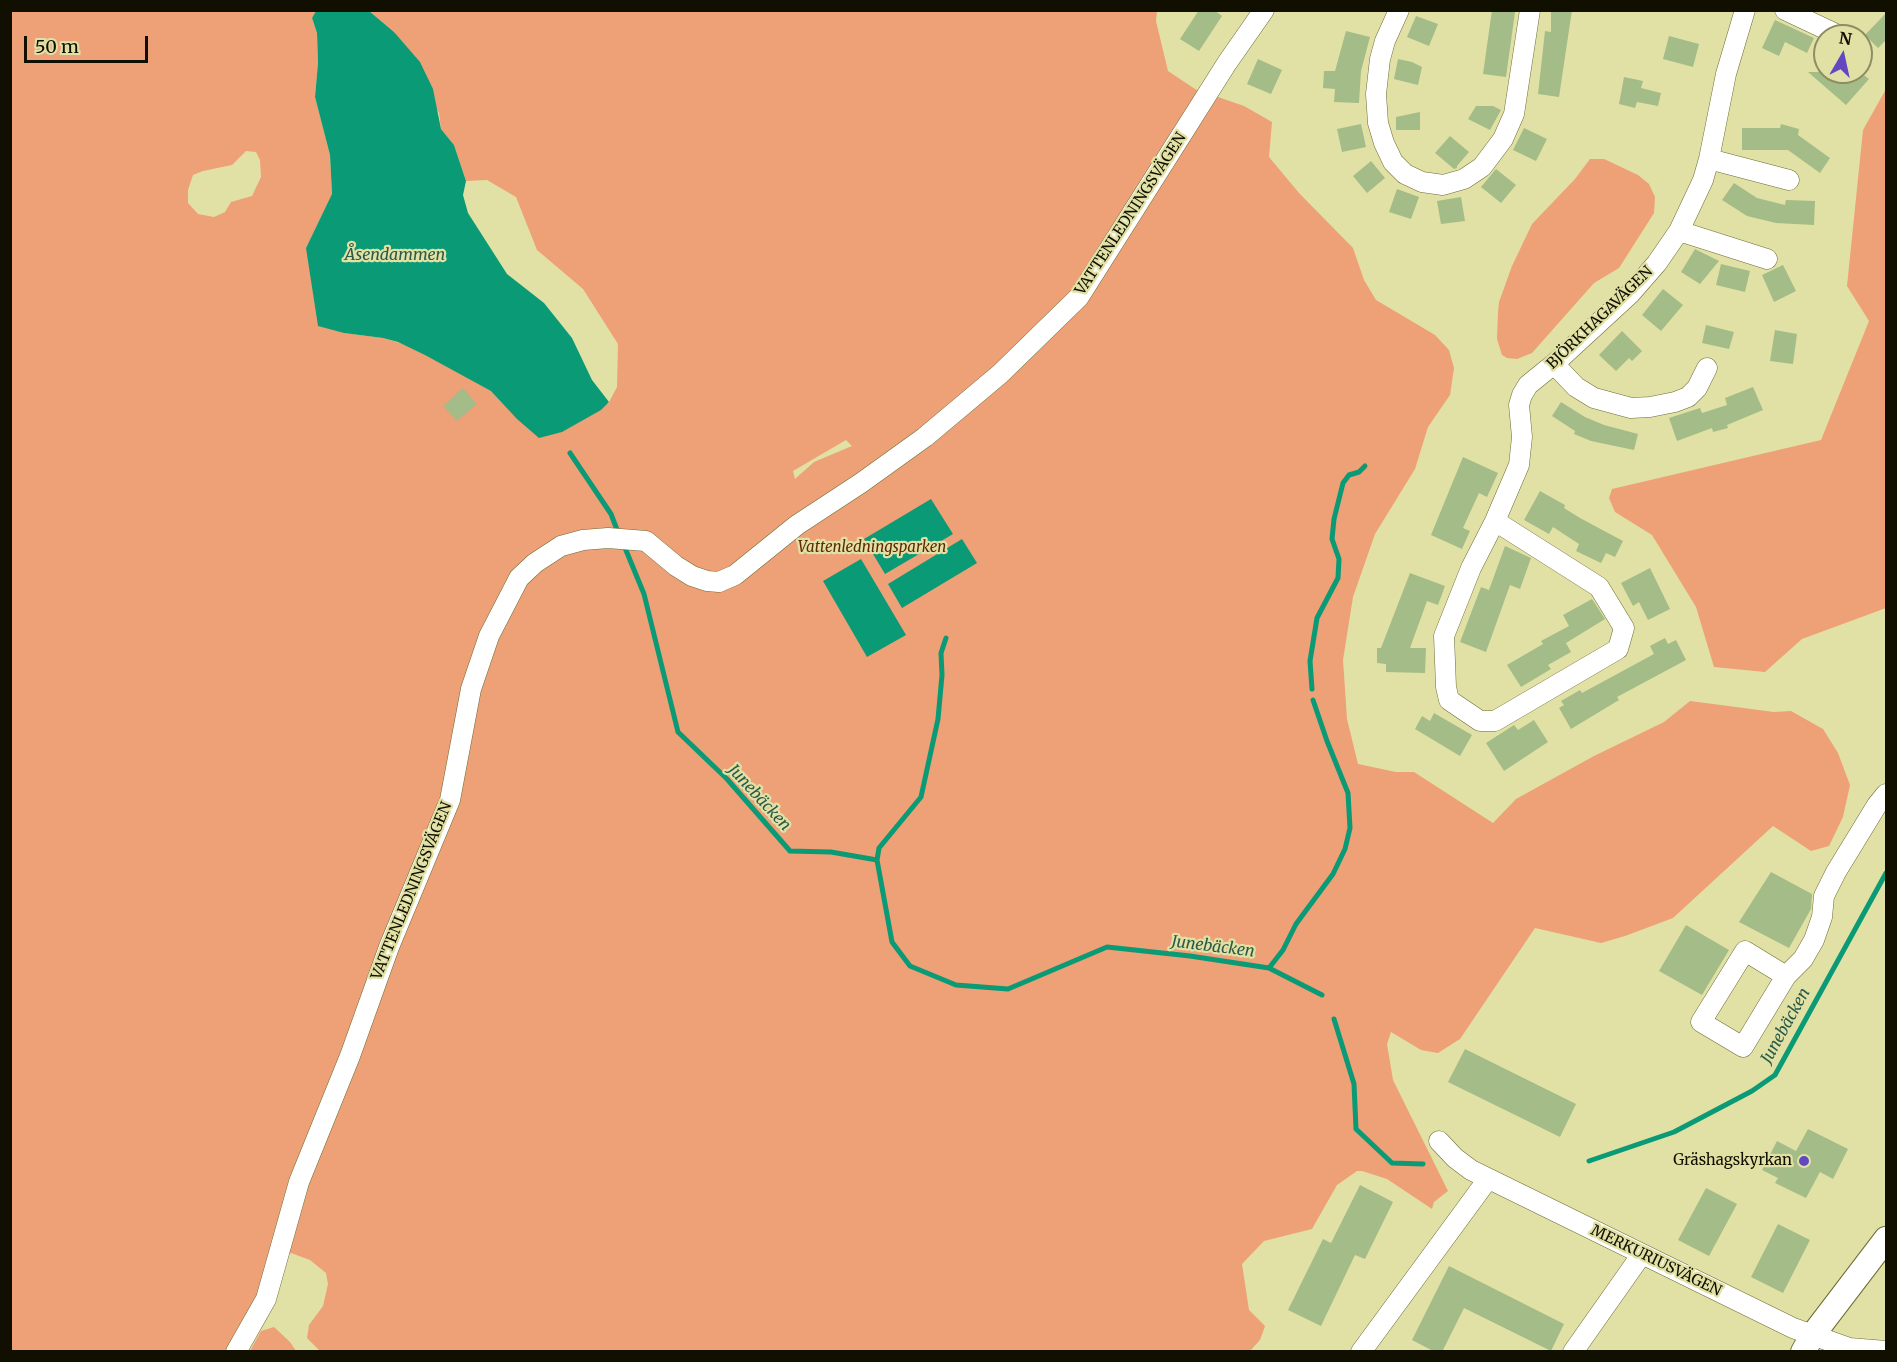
<!DOCTYPE html>
<html>
<head>
<meta charset="utf-8">
<style>
	body { margin:0 }
	#map { position:relative; width:1897px; height:1362px; overflow:hidden; background:#e1e1a5; font-family:Merriweather,serif }
	canvas { display:block }
	.frame { position:absolute; inset:0; border:12px solid #100f00; pointer-events:none }
	.north { position:absolute; left:1813px; top:24px; width:60px; height:60px; box-sizing:border-box; background:#e1e1a5; border:2px solid #8d8d63; border-radius:50%; rotate:9deg; font-size:16px; font-weight:700; line-height:24px; text-align:center; color:#100f00 }
	.north::after { content:''; display:block; margin:auto; width:21px; height:27px; background:#6147c0; clip-path:polygon(50% 0,100% 100%,50% 72%,0 100%) }
	.scale { position:absolute; left:24px; top:36px; width:124px; height:27px; box-sizing:border-box; border:3px solid #100f00; border-top:0; padding-left:8px; font-size:18px; line-height:21px; white-space:nowrap; color:#100f00; -webkit-text-stroke:4px #e1e1a5; paint-order:stroke }
</style>
</head>
<body>
<div id="map">
<canvas width="1897" height="1362"></canvas>
<div class="frame"></div>
<div class="north">N</div>
<div class="scale">50 m</div>
</div>
<script>
const ctx = document.querySelector('canvas').getContext('2d');
ctx.lineJoin = 'round';
function fill(path, color) {
  ctx.fillStyle = color;
  ctx.fill(path, 'evenodd');
}
function poly(rows) {
  const path = new Path2D();
  for (const r of rows) {
    path.moveTo(r[0], r[1]);
    for (let i = 2; i < r.length; i += 2) path.lineTo(r[i], r[i + 1]);
  }
  return path;
}
function trace(path, color, width, dash) {
  ctx.strokeStyle = color;
  ctx.lineWidth = width;
  ctx.lineCap = dash ? 'butt' : 'round';
  ctx.setLineDash(dash || []);
  ctx.stroke(path);
}
function label(font, color, halo, rows, align = 'center') {
  ctx.font = font + ' Merriweather,serif';
  ctx.lineWidth = 4.5;
  ctx.setLineDash([]);
  ctx.textBaseline = 'middle';
  ctx.strokeStyle = halo;
  ctx.fillStyle = color;
  for (const [text, x, y, turn = 0] of rows) {
    ctx.save();
    ctx.translate(x, y);
    ctx.rotate((+turn || 0) * Math.PI / 180);
    ctx.textAlign = isNaN(turn) ? turn : align;
    if (halo) ctx.strokeText(text, 0, 0);
    ctx.fillText(text, 0, 0);
    ctx.restore();
  }
}
fill(poly([
	[11,11,316,11,312,18,317,33,318,63,315,97,330,155,332,195,306,248,344,333,383,338,608,404,617,387,618,344,583,289,537,250,516,197,487,180,466,181,454,145,441,129,439,113,394,32,369,11,1157,11,1156,21,1168,71,1195,89,1244,106,1272,122,1269,157,1299,193,1353,248,1364,280,1376,300,1435,335,1449,350,1454,368,1450,395,1428,427,1415,469,1375,534,1353,597,1343,660,1347,719,1358,764,1396,772,1414,772,1493,823,1516,799,1594,756,1664,722,1690,701,1774,712,1791,711,1823,729,1838,753,1850,785,1843,817,1829,846,1811,851,1773,826,1673,918,1625,936,1601,943,1535,928,1460,1039,1438,1053,1421,1050,1391,1032,1387,1044,1393,1080,1448,1191,1434,1202,1432,1209,1387,1179,1362,1171,1357,1171,1337,1185,1312,1229,1264,1241,1242,1264,1249,1310,1265,1326,1260,1340,1250,1351,320,1351,307,1338,309,1325,323,1306,328,1284,326,1273,310,1260,291,1253,270,1263,262,1294,230,1351,11,1351],
	[246,151,256,152,260,160,261,177,252,196,231,202,225,212,214,217,198,214,188,203,188,190,193,175,203,171,232,165],
	[846,440,852,446,814,462,795,479,793,471],
	[1886,89,1886,608,1802,639,1765,672,1714,667,1696,607,1652,535,1615,512,1609,498,1612,489,1821,440,1869,321,1847,286,1863,130],
	[1590,159,1604,159,1638,175,1649,184,1655,197,1654,213,1619,268,1594,283,1532,353,1517,359,1507,358,1502,355,1497,339,1498,313,1499,302,1512,266,1532,224,1575,179],
	[274,1327,290,1342,296,1351,250,1351,261,1331]
]), '#eea077');
fill(poly([
	[316,11,369,11,394,32,420,62,433,89,441,129,454,145,466,181,463,195,468,213,507,274,544,303,572,338,592,380,609,402,601,410,562,432,539,438,517,419,491,391,425,355,398,342,383,338,344,333,318,326,306,248,332,194,330,155,315,97,318,63,317,33,312,18],
	[931,499,953,534,885,574,864,539],
	[962,539,977,563,902,608,888,584],
	[861,559,906,635,867,657,823,581]
]), '#0a9a75');
trace(poly([
	[570,453,611,514,619,535],
	[623,543,644,594,678,732,727,779,790,851,831,852,877,860,892,942,910,966,956,985,1008,989,1107,947,1190,956,1269,968,1322,995],
	[1312,689,1310,661,1317,618,1338,578,1339,559,1332,539,1334,519,1343,483,1349,475,1359,472,1365,466],
	[877,860,879,848,921,797,938,719,942,675,941,653,946,638],
	[1269,968,1283,950,1296,924,1333,874,1345,849,1350,828,1348,793,1327,741,1313,700],
	[1334,1019,1354,1084,1356,1129,1392,1163,1423,1164],
	[1589,1161,1674,1132,1752,1091,1775,1075,1886,873]
]), '#0a9a75', 5);
fill(poly([
	[1199,10,1214,10,1222,16,1199,51,1180,39],
	[1492,10,1515,12,1506,77,1483,74],
	[1551,10,1572,10,1559,97,1538,94,1545,31,1551,32],
	[1887,12,1887,39,1878,48,1865,35],
	[1416,16,1438,24,1429,46,1407,37],
	[1775,20,1814,38,1807,53,1785,42,1779,56,1762,48],
	[1346,31,1370,37,1361,71,1359,103,1334,102,1335,89,1323,88,1324,71,1335,71],
	[1669,36,1699,44,1693,67,1663,59],
	[1258,59,1282,70,1271,94,1247,84],
	[1398,59,1412,62,1422,67,1418,85,1394,79],
	[1808,72,1860,72,1869,79,1846,105],
	[1624,77,1643,81,1641,88,1661,93,1658,106,1637,102,1635,108,1619,104],
	[1476,106,1493,106,1501,110,1490,130,1468,119],
	[1420,112,1420,130,1396,130,1396,117],
	[1361,124,1366,147,1342,152,1337,129],
	[1781,124,1799,129,1798,135,1830,158,1820,173,1788,150,1742,150,1742,128,1780,128],
	[1524,128,1547,139,1536,161,1513,150],
	[1450,136,1469,152,1457,166,1457,168,1454,169,1435,153],
	[1371,161,1385,178,1367,193,1353,176],
	[1496,169,1516,185,1501,203,1481,187],
	[1734,183,1757,198,1785,205,1786,200,1815,201,1814,225,1776,223,1747,216,1722,200],
	[1397,189,1419,197,1411,219,1389,212],
	[1461,197,1465,221,1441,224,1437,201],
	[1695,249,1719,261,1700,284,1681,272],
	[1721,264,1750,271,1745,292,1716,285],
	[1783,265,1796,291,1774,302,1762,275],
	[1663,289,1683,305,1661,331,1642,315],
	[1706,325,1734,332,1729,349,1702,343],
	[1775,330,1797,334,1793,364,1770,361],
	[1622,331,1642,351,1632,361,1629,358,1616,371,1599,355],
	[1753,387,1763,410,1727,425,1728,428,1713,432,1712,428,1677,441,1669,418,1700,408,1702,413,1727,405,1725,398],
	[463,388,477,404,457,421,443,406],
	[1561,402,1585,417,1604,425,1638,434,1634,450,1591,441,1574,434,1575,431,1552,416],
	[1463,457,1498,473,1487,497,1479,493,1463,528,1470,531,1462,549,1431,535],
	[1540,491,1565,505,1564,508,1580,518,1623,541,1615,557,1606,553,1601,563,1576,551,1579,544,1553,527,1549,534,1524,520],
	[1505,546,1531,558,1520,589,1510,585,1486,652,1460,642,1481,587,1489,590],
	[1650,568,1670,609,1648,620,1639,602,1633,606,1621,583],
	[1410,573,1445,586,1438,605,1427,601,1410,648,1426,648,1425,673,1386,672,1386,664,1377,663,1377,648,1381,648],
	[1592,599,1605,619,1566,643,1571,652,1548,665,1551,669,1521,687,1507,665,1543,644,1541,641,1569,626,1563,615],
	[1665,638,1668,644,1676,640,1686,660,1617,697,1619,700,1571,729,1559,708,1564,705,1561,701,1580,690,1582,693,1654,654,1650,646],
	[1434,713,1472,735,1460,756,1415,729,1422,716,1430,721],
	[1534,720,1548,742,1504,771,1486,743,1514,725,1518,730],
	[1771,872,1812,894,1811,909,1789,948,1739,922],
	[1686,925,1729,950,1702,995,1659,971],
	[1465,1049,1576,1104,1560,1137,1448,1082],
	[1808,1129,1848,1149,1833,1179,1820,1172,1806,1198,1775,1183,1778,1178,1762,1170,1777,1141,1796,1151],
	[1360,1185,1393,1202,1365,1259,1355,1255,1321,1326,1288,1310,1323,1239,1331,1243],
	[1706,1188,1737,1204,1709,1256,1678,1240],
	[1778,1224,1810,1240,1783,1293,1751,1277],
	[1449,1266,1564,1324,1551,1351,1464,1308,1442,1352,1435,1352,1412,1340]
]), '#a4bc87');
const minor = poly([
	[1399,10,1385,41,1380,59,1376,94,1378,123,1384,143,1393,162,1405,174,1422,182,1443,185,1464,179,1482,167,1503,139,1514,114,1530,10],
	[1785,10,1838,35],
	[1709,159,1789,180],
	[1679,231,1767,259],
	[1554,364,1576,387,1594,398,1631,408,1650,407,1675,402,1688,397,1697,388,1707,368],
	[1495,521,1599,587,1624,628,1618,649,1495,721,1480,721,1449,700,1446,687,1444,636,1471,568,1495,521,1519,465,1522,437,1519,405,1522,395,1528,385,1554,364,1630,294,1657,263,1679,231,1703,180,1709,159,1726,74,1745,10],
	[1786,976,1745,951,1701,1022,1743,1047,1786,976,1803,959,1814,940,1822,917,1824,896,1836,872,1877,805,1886,794],
	[1439,1141,1455,1158,1471,1170,1793,1328,1849,1348,1886,1351],
	[236,1352,266,1299,299,1182,350,1056,389,947,450,800,471,689,489,636,519,578,535,563,561,546,583,540,608,538,646,541,676,566,692,576,707,581,719,582,735,575,797,525,861,483,925,437,1000,374,1079,297,1227,63,1264,10],
	[1361,1352,1488,1179],
	[1573,1352,1642,1254]
]);
const tertiary = poly([
	[1803,1352,1812,1336,1886,1239]
]);
trace(minor, '#6d6c34', 21);
trace(tertiary, '#6d6c34', 26);
trace(minor, '#fff', 20);
trace(tertiary, '#fff', 24);
for (const [x, y, r, color] of [
	[1804,1161,6,"#6147c0"]
]) {
  const dot = new Path2D();
  dot.arc(x, y, r, 0, 2 * Math.PI);
  ctx.fillStyle = color;
  ctx.fill(dot);
  trace(dot, '#e1e1a5', 2);
}
label('15px', '#100f00', '#e1e1a5', [
	["VATTENLEDNINGSVÄGEN",1131,214,-57],
	["BJÖRKHAGAVÄGEN",1600,318,-44],
	["VATTENLEDNINGSVÄGEN",412,891,-68],
	["MERKURIUSVÄGEN",1656,1261,26]
]);
label('italic 15px', '#5e2804', '#e1e1a5', [
	["Vattenledningsparken",872,548]
]);
label('15px', '#100f00', '#e1e1a5', [
	["Gräshagskyrkan",1792,1161]
], 'right');
label('italic 16px', '#295948', '#e1e1a5', [
	["Åsendammen",395,255],
	["Junebäcken",759,798,47],
	["Junebäcken",1213,947,7],
	["Junebäcken",1786,1026,-61]
]);
</script>
</body>
</html>
